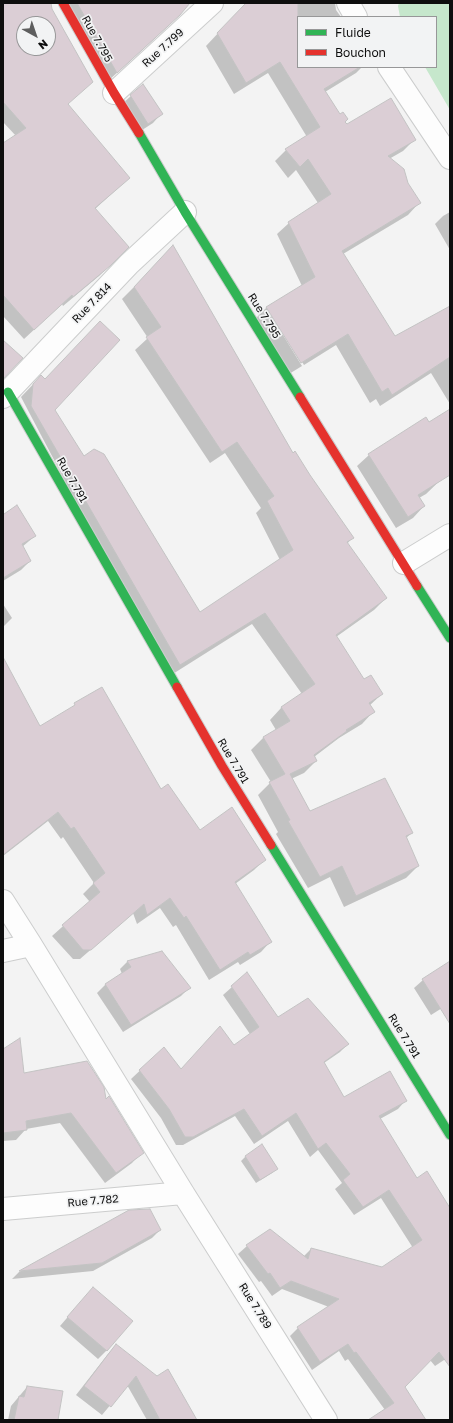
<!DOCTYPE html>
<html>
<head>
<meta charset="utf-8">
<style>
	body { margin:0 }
	#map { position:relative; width:453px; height:1423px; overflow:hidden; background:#f3f3f3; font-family:"Golos Text",sans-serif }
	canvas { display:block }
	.frame { position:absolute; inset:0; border:4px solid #0e0e0e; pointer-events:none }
	.legend { position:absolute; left:297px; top:16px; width:140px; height:52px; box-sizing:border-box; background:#f2f3f4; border:1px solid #979798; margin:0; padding:5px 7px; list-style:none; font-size:12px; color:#0e0e0e }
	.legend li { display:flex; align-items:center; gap:8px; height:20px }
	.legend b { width:20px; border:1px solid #979798 }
	.north { position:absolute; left:16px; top:16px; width:40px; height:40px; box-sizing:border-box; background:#f2f3f4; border:1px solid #979798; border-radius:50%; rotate:140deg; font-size:11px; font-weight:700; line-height:16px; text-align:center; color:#0e0e0e }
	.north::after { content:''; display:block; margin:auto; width:14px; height:18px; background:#5e5e5e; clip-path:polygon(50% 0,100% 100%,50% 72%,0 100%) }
</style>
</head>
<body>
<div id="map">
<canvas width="453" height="1423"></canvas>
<div class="frame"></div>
<ul class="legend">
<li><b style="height:5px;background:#30b455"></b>Fluide</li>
<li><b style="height:5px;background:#e5322d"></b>Bouchon</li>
</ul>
<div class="north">N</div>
</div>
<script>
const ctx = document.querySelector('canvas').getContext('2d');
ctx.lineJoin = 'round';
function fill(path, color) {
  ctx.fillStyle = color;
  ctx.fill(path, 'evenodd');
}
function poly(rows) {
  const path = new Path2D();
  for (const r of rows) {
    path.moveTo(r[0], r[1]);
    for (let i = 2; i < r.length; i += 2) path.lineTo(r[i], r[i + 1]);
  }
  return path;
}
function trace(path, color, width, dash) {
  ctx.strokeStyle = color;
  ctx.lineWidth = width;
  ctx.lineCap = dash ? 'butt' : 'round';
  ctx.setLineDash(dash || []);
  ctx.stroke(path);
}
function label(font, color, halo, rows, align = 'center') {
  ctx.font = font + ' "Golos Text",sans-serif';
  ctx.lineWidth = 3.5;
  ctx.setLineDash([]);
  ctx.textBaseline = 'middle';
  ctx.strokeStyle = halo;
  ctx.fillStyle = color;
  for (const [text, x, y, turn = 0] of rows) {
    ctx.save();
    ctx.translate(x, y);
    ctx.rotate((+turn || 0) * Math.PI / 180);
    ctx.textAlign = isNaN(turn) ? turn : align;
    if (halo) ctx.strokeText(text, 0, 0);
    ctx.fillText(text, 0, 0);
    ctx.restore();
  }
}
fill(poly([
	[399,3,450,3,450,110,425,67,436,67,436,17,400,17,398,6]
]), '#c6e7cc');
fill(poly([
	[3,3,50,3,67,104,129,178,95,209,127,247,99,276,63,306,62,304,24,339,3,316,3,144,16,136,3,122],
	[24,24,48,24,48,48,24,48],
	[61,3,190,3,169,25,107,82],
	[249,3,335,3,336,10,341,17,298,17,298,67,362,67,356,73,325,92,347,126,415,139,403,151,389,159,419,203,408,215,343,254,395,338,450,307,450,404,431,373,380,406,376,399,370,403,336,345,304,365,269,309,267,309,302,366,289,374,255,319,267,307,302,286,277,234,289,223,318,203,296,170,288,178,275,161,286,150,307,137,268,73,234,94,206,46,236,14],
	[131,96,161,114,153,123,139,132,122,104],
	[450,212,450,250,435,224,443,216],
	[162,259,293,454,352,538,347,544,386,598,374,610,336,637,364,681,382,694,369,706,373,712,362,724,339,738,314,757,316,761,304,773,291,779,310,813,412,833,406,838,418,866,406,878,344,907,330,877,308,888,276,834,278,832,258,795,271,782,251,750,263,738,276,730,270,720,281,708,302,694,252,624,168,677,21,397,41,376,54,410,84,457,200,614,280,560,256,513,261,508,225,453,210,463,135,350,148,338,122,299],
	[450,411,450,471,426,494,419,498,424,506,413,518,396,528,357,466,369,455],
	[3,515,35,536,22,547,30,561,21,570,3,581],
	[3,604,12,618,3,627],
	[3,766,160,791,200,831,264,860,254,870,235,884,271,941,261,952,240,965,238,962,209,980,176,925,173,927,160,908,137,924,133,913,80,959,73,959,52,936,90,902,83,894,94,883,63,837,61,839,48,821,3,856],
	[128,961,189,988,181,996,123,1032,97,993,105,985,122,974,120,969],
	[450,963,450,1003,431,1015,414,988,423,980],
	[232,987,278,1018,348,1044,340,1052,324,1063,343,1098,406,1100,398,1109,380,1119,417,1179,450,1212,450,1356,435,1366,430,1360,404,1387,425,1420,372,1420,385,1410,348,1359,345,1361,339,1351,312,1370,290,1336,298,1328,329,1307,282,1289,272,1296,261,1281,259,1282,238,1254,247,1246,269,1230,303,1257,311,1249,382,1268,413,1248,381,1198,354,1215,335,1189,342,1183,318,1150,310,1157,288,1121,254,1144,235,1116,183,1145,176,1145,161,1118,131,1079,163,1049,181,1070,234,1046,250,1034,223,995],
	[3,1050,23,1074,105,1101,142,1152,132,1163,105,1183,60,1123,26,1129,16,1140,3,1141],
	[246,1156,276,1169,272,1173,256,1183,241,1161],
	[129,1211,160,1230,152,1238,93,1271,12,1279,19,1272],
	[85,1297,107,1350,98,1359,60,1326],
	[116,1345,195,1420,147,1420,127,1385,102,1415,76,1395,108,1354],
	[27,1387,56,1420,8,1420,11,1406]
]), '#0003');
const building = poly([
	[3,3,51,3,52,9,93,82,68,104,130,178,95,208,129,247,110,266,73,297,72,295,34,330,3,295,3,143,26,128,3,102,3,3],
	[24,24,48,24,48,48,24,48,24,24],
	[77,3,190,3,180,15,117,73,77,3],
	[246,3,298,3,298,67,360,67,324,89,340,114,343,112,348,119,345,122,347,124,391,98,416,140,388,156,404,169,408,183,421,203,342,251,395,336,450,306,450,357,392,395,388,388,382,392,348,334,301,363,266,307,315,277,288,222,331,194,308,159,300,167,285,149,320,127,280,62,246,83,217,33,246,3],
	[143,84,163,114,148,124,130,95,143,84],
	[173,245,293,453,295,451,310,475,354,538,347,542,387,598,336,635,364,679,371,675,383,694,369,703,375,712,346,730,347,731,314,755,317,761,290,774,310,811,385,778,413,833,406,836,419,866,356,896,342,866,320,877,288,821,290,820,269,782,285,774,263,737,290,721,281,707,315,684,265,613,180,665,31,406,33,384,41,375,45,379,100,321,120,340,55,410,84,456,94,449,104,454,200,612,293,550,267,501,274,496,237,442,222,452,146,337,161,327,134,287,173,245],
	[3,340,23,358,3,379,3,340],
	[450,409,450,475,418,495,425,506,408,517,368,454,426,417,429,422,450,409],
	[17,505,36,536,22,544,31,561,3,578,3,513,4,514,17,505],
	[3,657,40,726,75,705,74,703,102,687,161,789,168,784,200,830,232,807,266,860,235,882,272,942,250,955,248,952,220,970,186,916,184,918,170,898,147,915,144,904,91,950,83,950,62,925,100,892,93,883,105,873,74,827,71,829,58,812,3,855,3,657],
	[162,951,191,988,131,1025,105,984,131,967,127,961,162,951],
	[450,961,450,1024,422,979,450,961],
	[247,972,278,1017,308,998,349,1044,324,1062,344,1097,390,1071,407,1101,379,1116,417,1178,427,1171,450,1208,450,1367,439,1352,405,1387,426,1420,368,1420,394,1403,356,1352,354,1353,348,1344,320,1362,297,1327,339,1299,291,1281,280,1288,270,1273,268,1274,246,1245,270,1229,308,1259,311,1248,382,1267,422,1240,389,1190,363,1207,343,1180,350,1174,326,1143,318,1149,296,1113,262,1136,244,1109,193,1137,185,1137,169,1109,139,1070,164,1047,181,1069,220,1026,234,1045,259,1027,231,986,247,972],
	[20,1038,24,1073,87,1061,104,1087,106,1099,109,1096,144,1153,116,1173,71,1113,26,1121,27,1130,3,1133,3,1049,20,1038],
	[262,1144,278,1169,260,1180,245,1156,262,1144],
	[150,1209,161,1230,102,1263,19,1271,129,1210,150,1209],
	[93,1287,133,1321,107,1351,67,1317,93,1287],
	[116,1344,157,1376,168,1369,197,1420,160,1420,136,1376,111,1407,84,1386,116,1344],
	[27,1386,63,1391,58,1420,14,1420,19,1396,24,1397,27,1386]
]);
fill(building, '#dbced5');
trace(building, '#c3c3c3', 1);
const street = poly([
	[348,3,356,17],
	[389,67,450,158],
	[114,93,212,3],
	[3,397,129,264,185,212],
	[404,563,450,535],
	[3,901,31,945,3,951],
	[31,945,183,1193,326,1420],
	[3,1209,183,1193]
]);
const fast = poly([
	[139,133,185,212,300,397],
	[8,392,177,687],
	[417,586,450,638],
	[271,845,450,1135]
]);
const jam = poly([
	[63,3,114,93,139,133],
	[300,397,417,586],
	[177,687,222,766,271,845]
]);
trace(street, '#cccdcd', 24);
trace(fast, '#cccdcd', 11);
trace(jam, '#cccdcd', 11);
trace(street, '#fdfdfd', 22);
trace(fast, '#30b455', 9);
trace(jam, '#e5322d', 9);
label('11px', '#0e0e0e', '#f2f3f4', [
	["Rue 7.795",97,39,61],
	["Rue 7.799",163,48,-42],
	["Rue 7.814",92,303,-46],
	["Rue 7.795",264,316,58],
	["Rue 7.791",72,480,60],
	["Rue 7.791",233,761,59],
	["Rue 7.791",404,1036,58],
	["Rue 7.782",93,1201,-5],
	["Rue 7.789",255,1306,58]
]);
</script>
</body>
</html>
